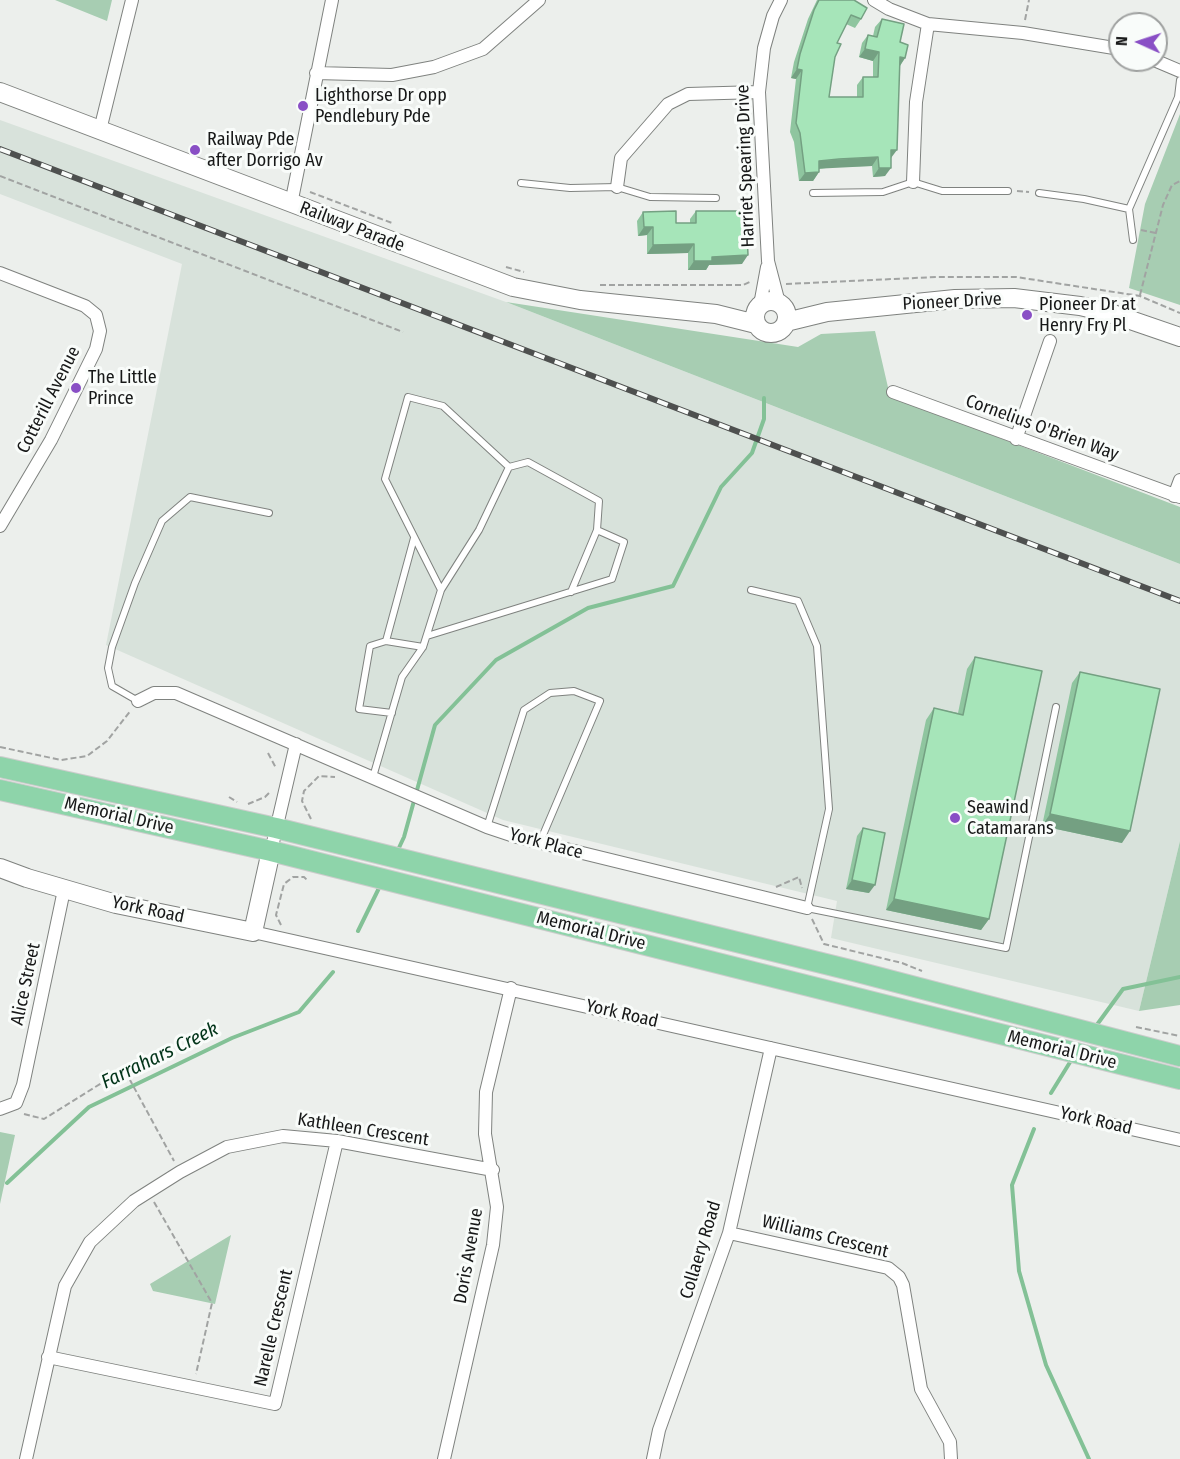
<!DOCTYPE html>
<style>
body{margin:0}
#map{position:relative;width:1180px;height:1459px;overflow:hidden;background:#ecefec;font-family:"Fira Sans Condensed",sans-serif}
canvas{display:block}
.north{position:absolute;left:1108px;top:12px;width:60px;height:60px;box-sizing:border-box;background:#f9fcfa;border:2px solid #9fa1a0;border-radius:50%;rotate:273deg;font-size:16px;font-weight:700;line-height:24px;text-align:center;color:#171818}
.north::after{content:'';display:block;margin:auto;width:21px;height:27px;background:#894fc5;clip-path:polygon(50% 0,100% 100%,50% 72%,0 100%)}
</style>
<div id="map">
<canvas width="1180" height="1459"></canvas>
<div class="north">N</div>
</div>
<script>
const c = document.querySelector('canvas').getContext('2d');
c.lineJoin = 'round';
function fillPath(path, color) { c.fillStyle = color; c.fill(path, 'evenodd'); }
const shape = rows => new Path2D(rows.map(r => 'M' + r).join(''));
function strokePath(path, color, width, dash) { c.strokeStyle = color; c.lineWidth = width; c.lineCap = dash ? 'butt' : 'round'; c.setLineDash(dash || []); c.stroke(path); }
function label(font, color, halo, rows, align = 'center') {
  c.font = font + ' "Fira Sans Condensed",sans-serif'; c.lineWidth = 6; c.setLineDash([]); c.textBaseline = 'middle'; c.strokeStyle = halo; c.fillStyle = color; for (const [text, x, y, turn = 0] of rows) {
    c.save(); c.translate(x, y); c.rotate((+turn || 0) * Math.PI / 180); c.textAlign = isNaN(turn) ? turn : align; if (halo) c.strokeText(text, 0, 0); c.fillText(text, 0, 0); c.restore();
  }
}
fillPath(shape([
 [0,120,506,302,1180,564,1180,841,1139,1011,831,938,837,901,503,820,106,645,182,264,0,194]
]), '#d8e2db');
fillPath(shape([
 [55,0,112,0,107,21],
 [1180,114,1180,305,1129,288,1145,204],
 [506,302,798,347,821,334,875,331,890,396,1180,507,1180,564],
 [1180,841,1180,1005,1139,1011],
 [0,1132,15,1135,0,1204],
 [231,1235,215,1304,153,1291,150,1284]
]), '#a7cdb2');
strokePath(shape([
 [397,852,404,837,435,725,496,660,588,608,673,586,721,487,752,453,764,419,764,398],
 [358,931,380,886],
 [1096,1026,1123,989,1180,977],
 [1051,1093,1072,1059],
 [1034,1129,1012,1185,1019,1271,1046,1365,1089,1459],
 [7,1183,89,1107,232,1038,299,1012,333,972]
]), '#83c196', 4);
const service = shape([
 [521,183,570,188,617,187,650,197,716,198],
 [813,193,883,192,913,182,942,191,1008,191],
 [1039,193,1084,199,1129,209],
 [1133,240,1129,209,1178,97,1180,80],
 [414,538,386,641,423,647],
 [751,590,798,601,817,646,829,809,807,908,1006,948,1056,707],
 [571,592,597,530],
 [427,636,612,579,624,542,597,530,599,501,528,462,509,467,443,406,408,397,385,479,441,590],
 [386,641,370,646,359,709,392,713],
 [138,701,112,686,108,668,112,647,135,583,162,521,190,497,269,513],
 [373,777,402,677,423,647,441,590,479,530,509,467],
 [487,827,524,710,550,693,574,691,600,701,540,842]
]);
const minor = shape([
 [874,0,889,9,928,24,1023,33,1120,49],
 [1154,60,1180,71],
 [316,73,392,75,434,67,483,49,539,0],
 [100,130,132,0],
 [913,182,916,102,928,24],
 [617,187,621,158,668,104,688,94,759,92],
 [291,204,332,0],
 [0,273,85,306,96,315,100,331,96,349,51,440,0,526],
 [779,303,768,261,759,92,764,48,773,16,781,0],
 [760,305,767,267],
 [893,392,1180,497],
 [1016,439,1050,341],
 [1174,496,1180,480],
 [138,701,154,693,176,693,487,827,517,837,807,908],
 [271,851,296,744],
 [253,932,1180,1140],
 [0,1109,16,1103,23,1085,64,890],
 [729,1233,888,1268,899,1277,903,1285,921,1389,950,1442,951,1459],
 [48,1357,275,1404,337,1141],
 [26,1459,65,1286,90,1242,134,1201,180,1172,227,1147,283,1136,337,1141,493,1170],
 [444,1459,493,1245,497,1207,485,1134,486,1092,511,988],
 [653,1459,659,1430,729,1233,771,1048]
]);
const secondary = shape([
 [0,92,513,287,580,300,716,314,756,324],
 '755 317a16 16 0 1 1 32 0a16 16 0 1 1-32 0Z',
 [786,322,827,312,955,299,1014,298,1080,306,1110,313,1180,337],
 [0,868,27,878,116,904,253,932,271,851]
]);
const primary = shape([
 [0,767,276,828,854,971,1180,1056],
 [0,790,271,851,1180,1079]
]);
strokePath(service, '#7f827f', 8);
strokePath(minor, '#7f827f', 14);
strokePath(secondary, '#7f827f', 20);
strokePath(primary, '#ccc', 22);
strokePath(shape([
 [1025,20,1029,0],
 [0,176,403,332],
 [1017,191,1029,192],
 [310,192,392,223],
 [1141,230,1156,233],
 [506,267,524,272],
 [786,284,936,277,1016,277,1140,296,1180,313],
 [600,285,743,285,752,281],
 [1140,295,1163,205,1172,185,1180,181],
 [0,747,61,760,87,756,107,741,131,710],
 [268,753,276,768],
 [229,797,237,802],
 [248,804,265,797,271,791],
 [311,819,302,801,304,791,319,776,335,777],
 [776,887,799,877,802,888],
 [812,919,824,944,902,963,922,971],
 [281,925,276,915,284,884,293,877,304,877,308,881],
 [1136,1027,1180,1036],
 [24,1114,44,1119,124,1069,174,1161],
 [154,1202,212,1303,196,1374]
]), '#a1a3a2', 2, [6, 3]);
strokePath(service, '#fff', 6);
strokePath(minor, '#fff', 12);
strokePath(secondary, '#fff', 18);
strokePath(primary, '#8ed4aa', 20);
const rail = shape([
 [0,149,1180,601]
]);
strokePath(rail, '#4e504f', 6);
strokePath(rail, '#f9fcfa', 4, [11]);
fillPath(shape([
 [817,0,854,0,861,19,855,28,846,24,837,43,829,97,857,97,857,85,863,77,873,77,873,61,859,57,862,43,868,35,873,36,875,27,882,19,900,42,905,58,900,66,891,158,885,176,873,177,872,166,833,167,819,169,819,172,813,181,799,181,794,142,790,132,796,79,791,78,794,62,808,19],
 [696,211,742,264,709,265,706,270,688,270,688,253,647,254,647,235,638,236,637,221,643,212,676,223,690,223,690,219],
 [975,657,989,919,981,930,886,910,926,720,934,708,958,713,967,669],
 [1080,672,1122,843,1042,826,1072,683],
 [863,828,869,893,846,889,857,836]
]), '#8fc59f');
fillPath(shape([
 [865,49,879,52,873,61,859,57],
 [900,57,905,58,899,67],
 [797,69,802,70,796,79,791,78],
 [891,150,897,150,891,158],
 [878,157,872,166,813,169,819,161],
 [879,168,891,168,885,176,873,177],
 [819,172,813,181,799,181,805,173],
 [644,227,653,227,647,235,638,236],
 [694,244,688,253,647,254,653,245],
 [748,255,742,264,709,265,706,270,688,270,694,261,712,257],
 [1050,814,1130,831,1122,843,1042,826],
 [852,880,875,885,869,893,846,889],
 [894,899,989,919,981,930,886,910]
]), '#74a082');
const building = shape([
 [819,0,854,0,867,8,861,19,851,15,837,43,841,44,835,57,829,97,863,97,863,77,878,77,879,52,865,49,868,35,877,37,882,19,904,24,900,42,908,45,905,58,900,57,897,150,891,150,891,168,879,168,878,157,839,159,819,161,819,172,805,173,800,133,796,123,802,70,797,69,800,54,814,10,819,0],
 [676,211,676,223,696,223,696,211,746,211,748,255,712,257,712,261,694,261,694,244,653,245,653,227,644,227,643,212,676,211],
 [975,657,1042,671,989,919,894,899,934,708,963,715,975,657],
 [1080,672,1160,689,1130,831,1050,814,1080,672],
 [863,828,885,833,875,885,852,880,863,828]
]);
fillPath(building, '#a6e5b9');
strokePath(building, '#74a082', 1.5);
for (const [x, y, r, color] of [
 [303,106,6,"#894fc5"],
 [195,150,6,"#894fc5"],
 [1027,315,6,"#894fc5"],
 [76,388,6,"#894fc5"],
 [955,818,6,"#894fc5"]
]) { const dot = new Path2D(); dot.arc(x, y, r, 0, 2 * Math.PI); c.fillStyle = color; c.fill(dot); strokePath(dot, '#f9fcfa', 2); }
label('18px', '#171818', '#f9fcfa', [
 ["Lighthorse Dr opp",315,96],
 ["Pendlebury Pde",315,117],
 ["Railway Pde",207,140],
 ["after Dorrigo Av",207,161],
 ["Pioneer Dr at",1039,305],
 ["Henry Fry Pl",1039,326],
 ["The Little",88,378],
 ["Prince",88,399],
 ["Seawind",967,808],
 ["Catamarans",967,829]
], 'left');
label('18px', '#171818', '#f9fcfa', [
 ["Harriet Spearing Drive",746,166,-92],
 ["Railway Parade",352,227,21],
 ["Pioneer Drive",952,302,-3],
 ["Cotterill Avenue",49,400,-63],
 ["Cornelius O'Brien Way",1042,428,20],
 ["Memorial Drive",119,816,13],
 ["York Place",546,844,15],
 ["York Road",148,910,12],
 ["Memorial Drive",591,931,14],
 ["Alice Street",26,984,-78],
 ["York Road",622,1014,13],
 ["Memorial Drive",1062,1050,14],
 ["York Road",1096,1121,13],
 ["Kathleen Crescent",363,1130,9],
 ["Williams Crescent",825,1237,14],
 ["Collaery Road",701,1250,-73],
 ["Doris Avenue",469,1256,-80],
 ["Narelle Crescent",274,1328,-77]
]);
label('italic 20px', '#023419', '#f9fcfa', [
 ["Farrahars Creek",160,1056,-26]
]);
</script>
